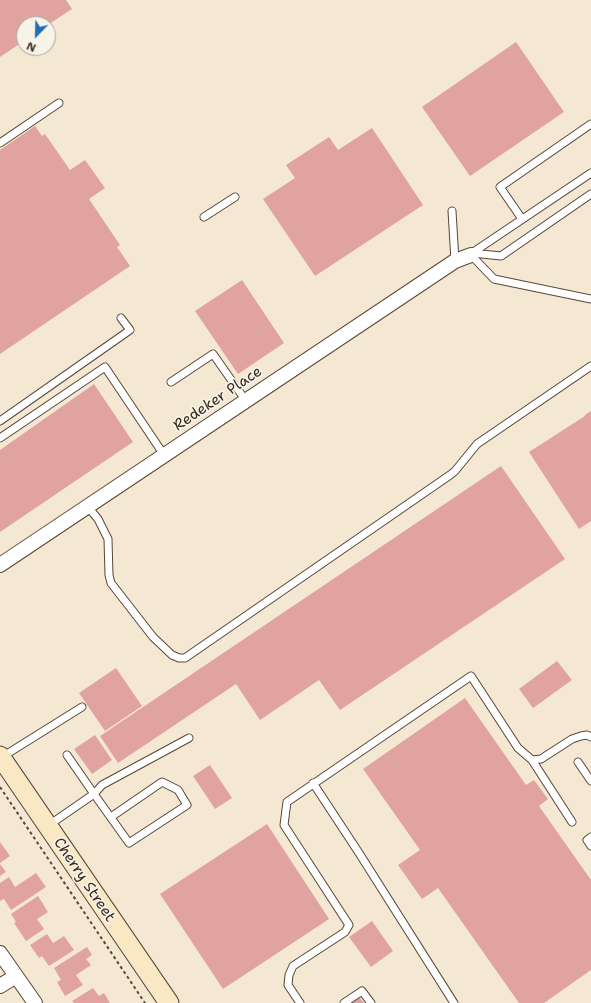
<!DOCTYPE html>
<style>
body{margin:0}
#map{position:relative;width:591px;height:1003px;overflow:hidden;background:#f4e8d2;font-family:"Shantell Sans",sans-serif}
canvas{display:block}
.north{position:absolute;left:16px;top:16px;width:40px;height:40px;box-sizing:border-box;background:#f7f3e8;border:1px solid #aca397;border-radius:50%;rotate:203deg;font-size:11px;font-weight:700;line-height:16px;text-align:center;color:#3b2a1e}
.north::after{content:'';display:block;margin:auto;width:14px;height:18px;background:#1f6fb2;clip-path:polygon(50% 0,100% 100%,50% 72%,0 100%)}
</style>
<div id="map">
<canvas width="591" height="1003"></canvas>
<div class="north">N</div>
</div>
<script>
const c = document.querySelector('canvas').getContext('2d');
c.lineJoin = 'round';
function fillPath(path, color) { c.fillStyle = color; c.fill(path, 'evenodd'); }
const shape = rows => new Path2D(rows.map(r => 'M' + r).join(''));
function strokePath(path, color, width, dash) { c.strokeStyle = color; c.lineWidth = width; c.lineCap = dash ? 'butt' : 'round'; c.setLineDash(dash || []); c.stroke(path); }
function label(font, color, halo, rows, align = 'center') {
  c.font = font + ' "Shantell Sans",sans-serif'; c.lineWidth = 3.5; c.setLineDash([]); c.textBaseline = 'middle'; c.strokeStyle = halo; c.fillStyle = color; for (const [text, x, y, turn = 0] of rows) {
    c.save(); c.translate(x, y); c.rotate((+turn || 0) * Math.PI / 180); c.textAlign = isNaN(turn) ? turn : align; if (halo) c.strokeText(text, 0, 0); c.fillText(text, 0, 0); c.restore();
  }
}
fillPath(shape([
 [0,0,66,0,72,9,49,24,24,24,24,41,0,57],
 [516,42,564,112,470,176,422,107],
 [35,126,42,136,45,134,70,170,85,160,105,188,89,199,120,245,117,247,130,266,0,354,0,150],
 [372,128,423,205,315,276,263,199,295,178,286,165,329,137,338,150],
 [242,280,284,343,238,374,195,311],
 [94,384,133,442,0,532,0,450],
 [591,411,591,521,579,529,529,452,585,416,585,415],
 [501,466,565,559,340,710,319,680,260,720,236,684,118,763,100,736],
 [557,661,572,680,533,708,519,689],
 [116,668,142,706,105,731,79,693],
 [465,698,526,785,534,780,548,799,539,806,591,880,591,970,544,1003,519,1003,438,888,422,899,398,865,420,850,363,769],
 [95,735,112,760,92,774,74,749],
 [210,765,232,798,215,809,193,776],
 [267,824,329,919,223,989,160,894],
 [0,842,10,856,0,863],
 [0,864,6,872,0,876],
 [36,873,46,887,11,910,4,899,0,901,0,883,9,877,15,887],
 [38,896,48,912,37,919,44,929,26,941,14,923,16,922,11,914],
 [372,921,393,951,371,967,349,937],
 [47,934,53,943,64,936,74,950,49,966,42,956,39,958,30,945],
 [87,947,92,955,86,959,91,965,76,975,83,985,65,996,57,982,61,980,54,968],
 [93,988,99,996,104,993,110,1003,74,1003,72,1001],
 [359,997,364,1003,350,1003]
]), '#e1a39f');
const lane = shape([
 [0,143,59,103],
 [591,173,472,253,471,255,494,279,591,299],
 [452,211,455,261],
 [204,217,235,197],
 [522,219,500,187,591,124],
 [472,253,501,256,591,194],
 [171,382,213,354,246,401],
 [0,421,130,330,121,318],
 [0,438,105,367,164,455],
 [88,507,98,519,108,539,109,575,111,583,153,637,172,655,179,658,185,658,450,475,455,471,477,444,591,366],
 [2,757,82,707],
 [532,760,572,822],
 [578,762,591,781],
 [313,783,359,853,454,1003],
 [111,817,162,782,178,790,187,805,129,843,94,794,102,785,189,738],
 [49,825,94,794,67,755],
 [591,837,587,840,591,846],
 [300,1003,288,985,289,975,293,966,345,932,349,925,284,825,287,802,471,676,518,748,532,760,541,759,572,739,581,736,587,735,591,737],
 [344,1003,362,991,371,1003]
]);
const street = shape([
 [0,565,455,261,471,255],
 [0,953,35,1003],
 [0,986,16,976]
]);
const secondary = shape([
 [0,756,169,1003]
]);
strokePath(lane, '#574639', 9);
strokePath(street, '#574639', 16);
strokePath(secondary, '#574639', 21);
strokePath(shape([
 [0,787,145,1003]
]), '#574639', 2, [3, 3]);
strokePath(lane, '#fff', 7);
strokePath(street, '#fff', 14);
strokePath(secondary, '#fae7c3', 19);
label('15px', '#3b2a1e', '#f7f3e8', [
 ["Redeker Place",218,399,-34],
 ["Cherry Street",84,880,56]
]);
</script>
